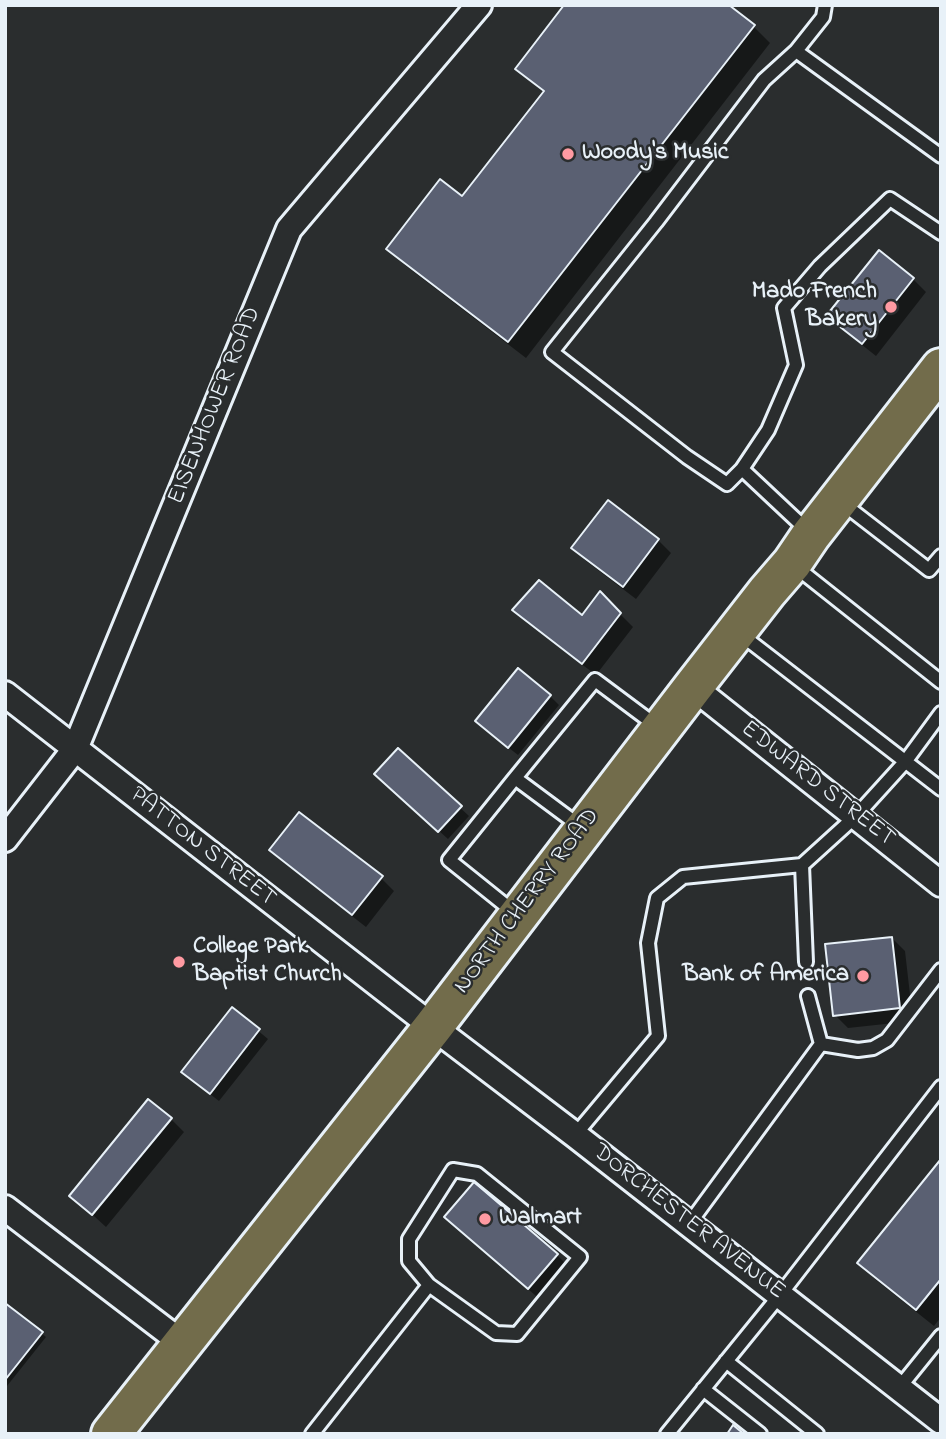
<!DOCTYPE html>
<style>
body{margin:0}
#map{position:relative;width:946px;height:1439px;overflow:hidden;background:#2a2d2e;font-family:"Indie Flower",sans-serif}
canvas{display:block}
.frame{position:absolute;inset:0;border:7px solid #e8f1f8;pointer-events:none}
</style>
<div id="map">
<canvas width="946" height="1439"></canvas>
<div class="frame"></div>
</div>
<script>
const c = document.querySelector('canvas').getContext('2d');
c.lineJoin = 'round';
function fillPath(path, color) { c.fillStyle = color; c.fill(path, 'evenodd'); }
const shape = rows => new Path2D(rows.map(r => 'M' + r).join(''));
function strokePath(path, color, width, dash) { c.strokeStyle = color; c.lineWidth = width; c.lineCap = dash ? 'butt' : 'round'; c.setLineDash(dash || []); c.stroke(path); }
function label(font, color, halo, rows, align = 'center') {
  c.font = font + ' "Indie Flower",sans-serif'; c.lineWidth = 5; c.setLineDash([]); c.textBaseline = 'middle'; c.strokeStyle = halo; c.fillStyle = color; for (const [text, x, y, turn = 0] of rows) {
    c.save(); c.translate(x, y); c.rotate((+turn || 0) * Math.PI / 180); c.textAlign = isNaN(turn) ? turn : align; if (halo) c.strokeText(text, 0, 0); c.fillText(text, 0, 0); c.restore();
  }
}
fillPath(shape([
 [753,26,770,43,526,358,406,266,389,249,462,198,544,93,517,69],
 [913,279,926,292,876,356,842,329,829,316],
 [608,503,658,540,671,553,636,599,586,561,573,548],
 [600,594,633,627,596,675,527,623,514,610,583,618],
 [550,696,559,705,518,755,486,730],
 [398,750,469,816,448,839,385,782],
 [271,850,381,878,394,891,366,927,284,863],
 [892,938,905,951,913,1021,848,1028,835,1015],
 [233,1010,268,1039,219,1101,192,1080],
 [171,1119,184,1132,106,1227,72,1196],
 [941,1161,941,1317,934,1326,876,1280,859,1263],
 [474,1185,557,1255,570,1268,542,1301,459,1230,446,1217],
 [5,1305,46,1337,7,1386,5,1385]
]), '#0007');
const building = shape([
 [564,5,729,5,755,25,508,342,386,249,440,179,462,196,544,91,515,69,564,5],
 [879,250,914,278,862,344,826,316,879,250],
 [608,500,659,539,623,587,571,548,608,500],
 [539,580,582,615,600,591,621,613,582,664,512,610,539,580],
 [518,668,551,695,508,748,475,721,518,668],
 [398,748,462,806,438,832,374,774,398,748],
 [299,812,383,876,352,915,269,850,299,812],
 [892,937,900,1008,833,1016,825,944,892,937],
 [232,1007,260,1029,210,1094,181,1072,232,1007],
 [148,1099,172,1118,92,1215,69,1196,148,1099],
 [941,1159,941,1279,916,1310,857,1263,941,1159],
 [474,1182,558,1254,528,1289,444,1217,474,1182],
 [5,1303,43,1332,5,1380,5,1303],
 [733,1425,744,1434,727,1434,733,1425]
]);
fillPath(building, '#5a6072');
strokePath(building, '#e8f1f8', 2);
const service = shape([
 [825,5,823,17,796,51,941,156],
 [796,51,764,80,656,222,552,352,687,457,727,484,742,469,768,430,796,365,784,308,820,266,890,199,941,233],
 [742,469,808,531],
 [841,502,929,570,941,556],
 [796,567,941,682],
 [739,633,941,789],
 [515,778,595,680,658,727],
 [802,865,806,962],
 [515,913,449,860,515,778,581,827],
 [808,996,821,1044],
 [821,1044,858,1050,873,1048,887,1040,941,970],
 [575,1135,658,1036,648,943,657,898,683,877,802,865,856,816,905,762,941,713],
 [689,1224,821,1044],
 [726,1361,817,1434],
 [899,1388,941,1336],
 [703,1389,760,1434],
 [312,1434,429,1285,496,1333,517,1334,580,1257,477,1174,453,1170,409,1239,409,1261,429,1285],
 [667,1434,780,1295,941,1087]
]);
const minor = shape([
 [693,687,941,884],
 [5,694,433,1027,575,1135,941,1421],
 [5,839,75,749,289,229,479,5],
 [5,1208,182,1343]
]);
const primary = shape([
 [111,1434,433,1027,693,687,767,592,792,563,811,535,941,368]
]);
strokePath(service, '#e8f1f8', 18);
strokePath(minor, '#e8f1f8', 30);
strokePath(primary, '#e8f1f8', 44);
strokePath(service, '#2a2d2e', 12);
strokePath(minor, '#2a2d2e', 24);
strokePath(primary, '#726c4b', 38);
for (const [x, y, r, color] of [
 [568,154,7,"#ff9aa2"],
 [891,307,7,"#ff9aa2"],
 [179,962,7,"#ff9aa2"],
 [863,976,7,"#ff9aa2"],
 [485,1219,7,"#ff9aa2"]
]) { const dot = new Path2D(); dot.arc(x, y, r, 0, 2 * Math.PI); c.fillStyle = color; c.fill(dot); strokePath(dot, '#2a2d2e', 2.5); }
label('bold 24px', '#e8f1f8', '#2a2d2e', [
 ["Woody's Music",582,154],
 ["Mado French",877,293,"right"],
 ["Bakery",877,321,"right"],
 ["College Park",193,948],
 ["Baptist Church",193,976],
 ["Bank of America",849,976,"right"],
 ["Walmart",499,1219]
], 'left');
label('24px', '#e8f1f8', '#2a2d2e', [
 ["EISENHOWER ROAD",216,406,-68],
 ["EDWARD STREET",817,785,38],
 ["PATTON STREET",202,848,38],
 ["NORTH CHERRY ROAD",528,902,-53],
 ["DORCHESTER AVENUE",688,1223,38]
]);
</script>
